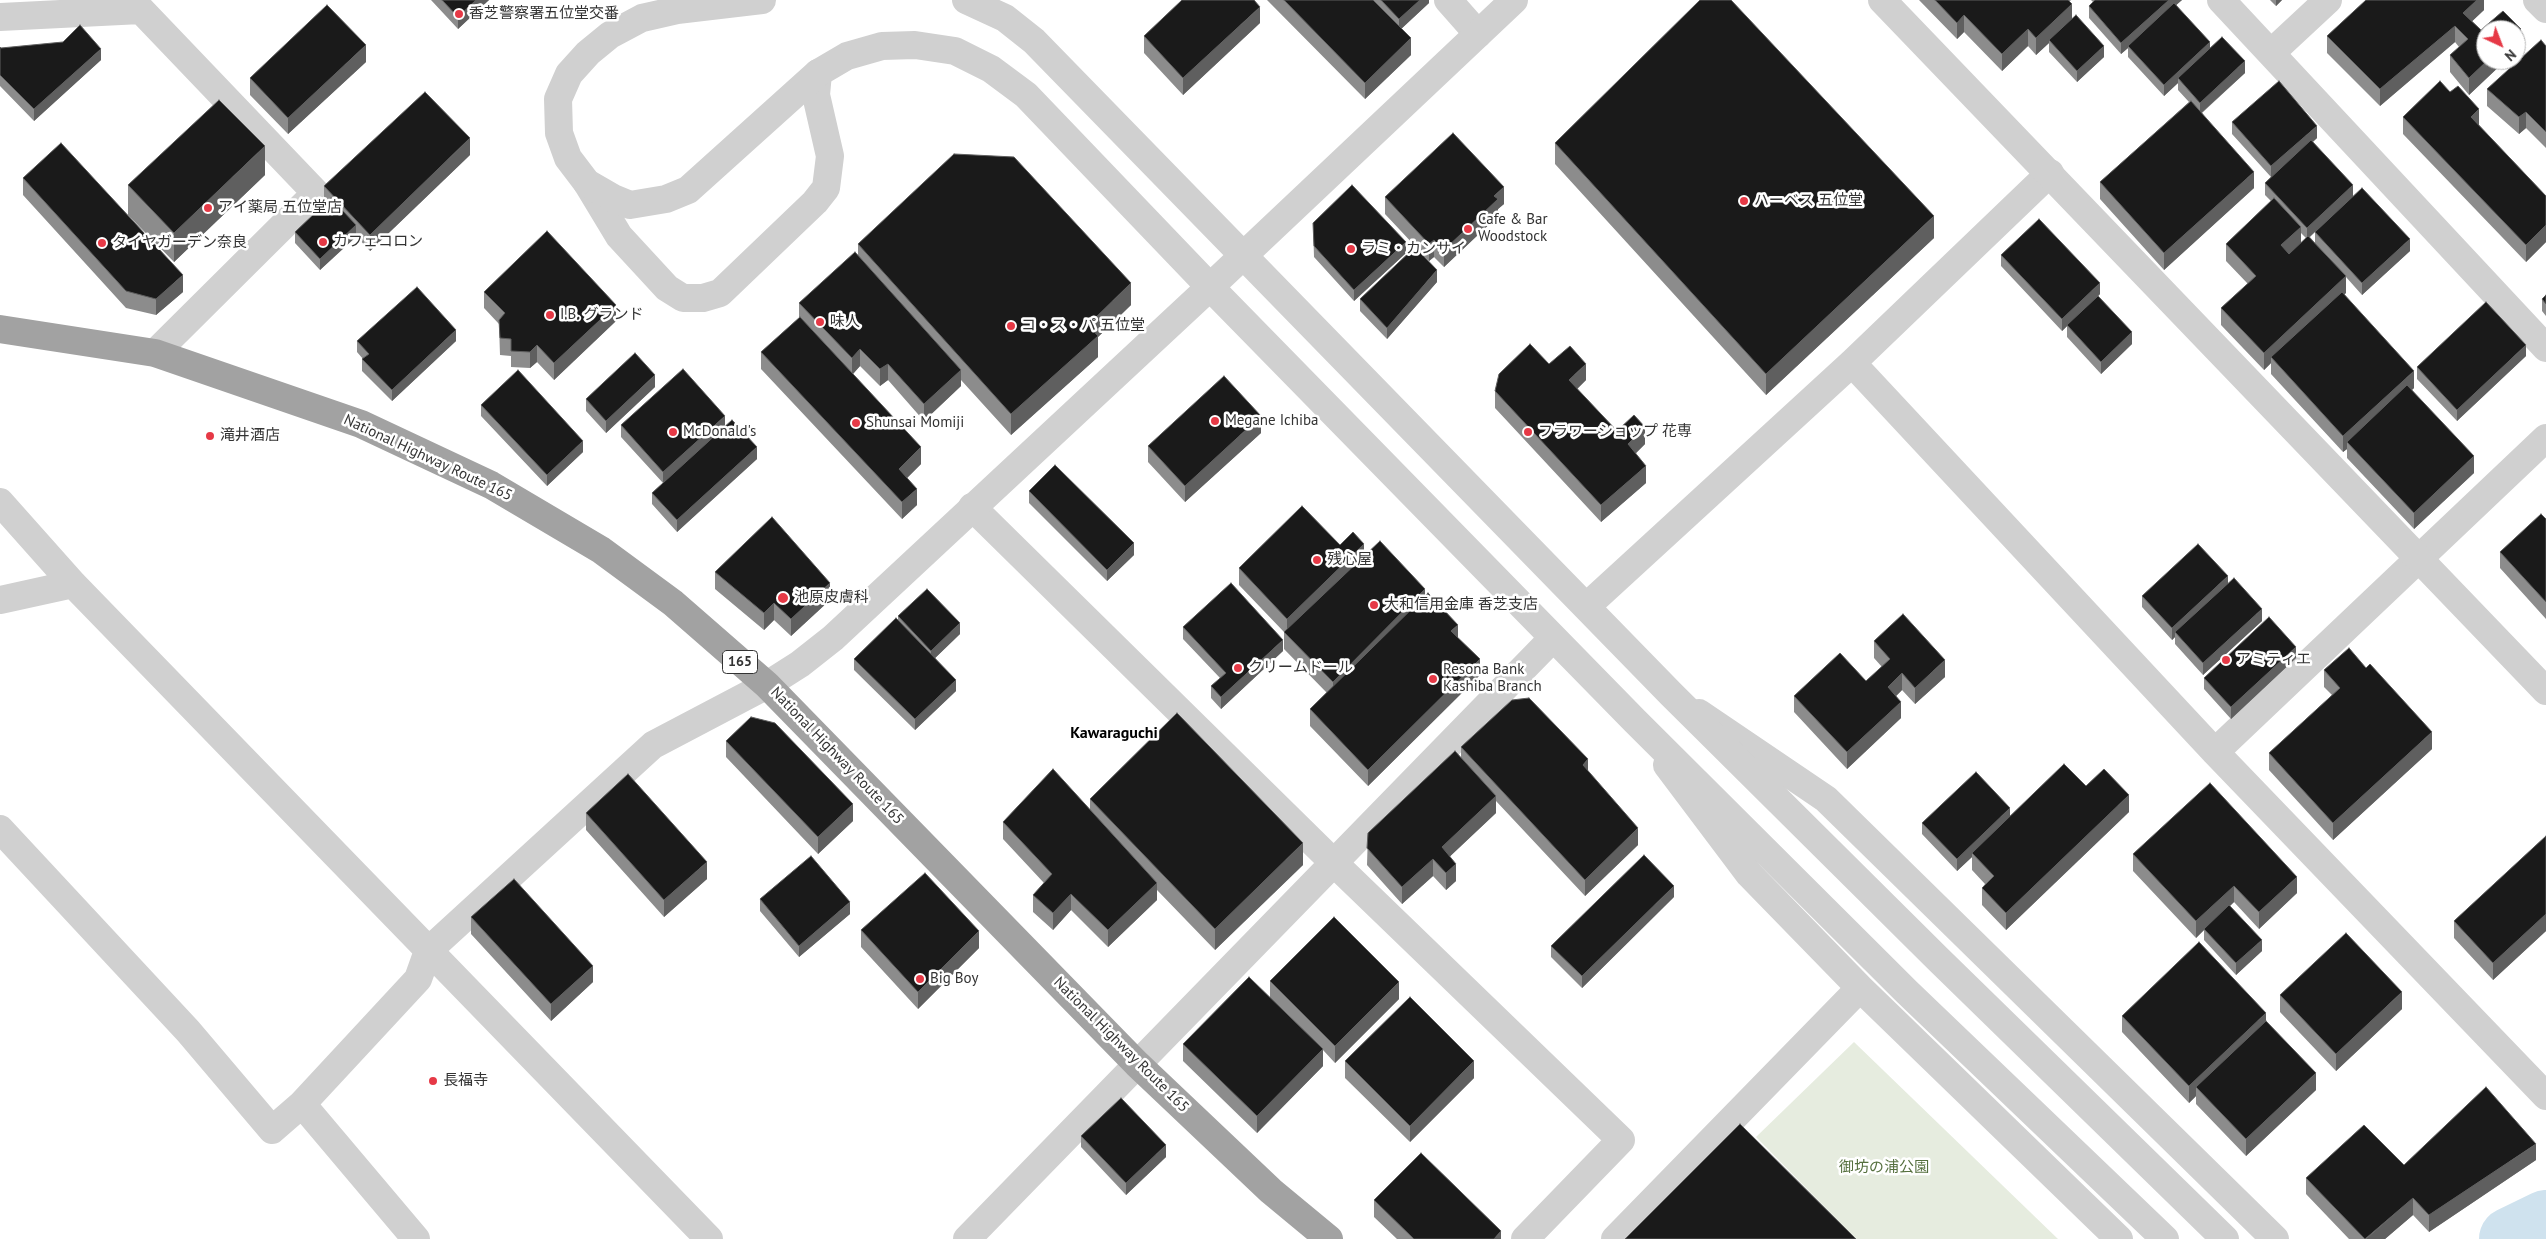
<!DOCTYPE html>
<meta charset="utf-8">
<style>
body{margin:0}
#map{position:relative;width:2546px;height:1239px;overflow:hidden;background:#fff;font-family:"PT Sans",sans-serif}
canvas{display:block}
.north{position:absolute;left:2476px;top:20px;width:50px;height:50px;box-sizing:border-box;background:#fff;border:1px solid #adadad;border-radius:50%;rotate:137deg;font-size:14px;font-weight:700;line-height:20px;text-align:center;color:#333}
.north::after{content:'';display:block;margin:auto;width:18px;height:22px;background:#e63946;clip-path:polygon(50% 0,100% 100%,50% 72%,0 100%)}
</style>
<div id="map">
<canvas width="2546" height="1239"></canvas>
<div class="north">N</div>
</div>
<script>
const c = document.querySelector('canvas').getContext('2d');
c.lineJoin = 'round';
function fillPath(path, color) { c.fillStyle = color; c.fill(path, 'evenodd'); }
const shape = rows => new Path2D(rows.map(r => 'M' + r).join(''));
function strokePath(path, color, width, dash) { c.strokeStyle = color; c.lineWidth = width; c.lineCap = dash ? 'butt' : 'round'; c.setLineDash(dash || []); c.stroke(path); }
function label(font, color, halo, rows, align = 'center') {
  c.font = font + ' "PT Sans","Noto Sans JP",sans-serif'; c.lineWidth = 5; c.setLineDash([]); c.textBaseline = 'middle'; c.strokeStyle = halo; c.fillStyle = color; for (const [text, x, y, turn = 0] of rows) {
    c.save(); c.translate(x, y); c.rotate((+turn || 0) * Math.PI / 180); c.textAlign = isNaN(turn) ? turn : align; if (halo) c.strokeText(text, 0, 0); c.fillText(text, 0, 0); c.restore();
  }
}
fillPath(shape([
 [1854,1042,2058,1239,1856,1239,1756,1137]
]), '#e6ecdf');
strokePath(shape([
 [2511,1239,2546,1222]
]), '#cfe2ee', 64);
strokePath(shape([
 [1448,0,1478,34],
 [2221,0,2546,348],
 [2537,0,2546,9],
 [0,17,141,10,316,193,155,353],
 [2271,53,2328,0],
 [587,183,619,236,667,288,683,298,703,298,720,293,815,202,826,188,830,156,816,95,818,73],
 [1852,363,2215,752,2546,1096],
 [0,502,73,584,709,1239],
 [972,507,1333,862,1621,1140,1525,1239],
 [0,600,73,584],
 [1587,606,1852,363,2050,173],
 [1699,713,1826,799,2275,1239],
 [2215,752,2546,438],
 [1667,765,1749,874,1860,988,2119,1239],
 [0,829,188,1031,272,1130,302,1104],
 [416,1239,302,1104,418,979,428,951,653,745,767,685],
 [967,1239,1553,638],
 [1615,1239,1860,988]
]), '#d0d0d0', 28);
strokePath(shape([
 [762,0,677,10,642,18,610,35,588,53,569,74,558,99,559,133,568,158,587,183,613,198,630,205,666,199,688,190,818,73,847,56,882,46,915,45,955,51,991,69,1026,95,1210,287,1635,721,1907,992,2165,1239],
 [966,0,1005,18,1034,41,1671,694,1938,959,2225,1239],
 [1882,0,2546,691],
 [767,685,800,664,833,638,1210,287,1514,0]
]), '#d0d0d0', 28);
strokePath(shape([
 [0,329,155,353,361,424,491,485,601,550,673,603,767,685,1137,1064,1271,1191,1329,1239]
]), '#a2a2a2', 28);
fillPath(shape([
 [431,0,489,0,458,29],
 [1267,0,1429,0,1429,3,1401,29,1411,55,1365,99],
 [1919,0,2071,0,2069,2,2072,18,2104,57,2077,82,2049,52,2049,43,2036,55,2028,46,2002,71,1964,32,1957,39],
 [2091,0,2182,0,2176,5,2210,49,2245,73,2202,113,2254,188,2164,270,2100,199,2100,182,2189,102,2178,90,2178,83,2164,96,2128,57,2128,48,2121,54,2089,18,2089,6,2093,2],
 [2270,0,2282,0,2276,6],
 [2366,0,2484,0,2484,10,2472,21,2481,30,2503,11,2521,29,2521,46,2516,50,2516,30,2486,30,2486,60,2506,60,2469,95,2450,72,2450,55,2459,47,2455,42,2380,106,2327,53,2327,36],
 [1260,23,1183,95,1144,53,1144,36],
 [2546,46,2546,148,2526,128,2519,134,2487,106,2487,89],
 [0,47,1,48,101,60,34,121,0,86],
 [366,62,288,134,250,95,250,78],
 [2403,117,2479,125,2546,196,2546,242,2526,262,2403,134],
 [2232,122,2317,138,2313,142,2353,196,2410,251,2362,295,2346,277,2346,293,2344,294,2414,388,2412,390,2474,473,2414,529,2347,458,2347,449,2343,452,2271,374,2271,363,2264,370,2221,325,2221,308,2248,284,2226,261,2226,244,2271,201,2265,195,2265,183,2271,177,2232,134],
 [2315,232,2315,243,2310,237],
 [2301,233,2306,238,2301,243],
 [1555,143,1934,238,1766,395,1555,164],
 [470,155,370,251,356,236,320,270,295,243,295,232,325,203,324,202,324,186],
 [265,175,174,262,128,215,128,185],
 [23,178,183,292,156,315,126,308,23,195],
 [1385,197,1504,204,1498,209,1498,216,1444,267,1434,257,1429,261,1385,214],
 [1313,223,1406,253,1354,301,1314,257],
 [858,244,1131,305,1098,337,1098,357,1011,435,961,380,961,386,924,421,888,380,880,386,860,366,853,374,921,464,907,478,917,505,902,519,761,369,761,352,799,318,799,303,858,256],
 [2001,255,2100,294,2098,296,2132,344,2101,374,2067,337,2067,326,2062,331,2001,266],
 [1437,282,1387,339,1360,311,1360,299],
 [484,292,616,321,554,380,537,362,530,368,511,367,511,356,500,355,499,324,484,308],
 [2546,295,2546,316,2542,311,2542,299],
 [357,341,456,341,392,401,362,371,362,359,363,359,357,352],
 [2526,356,2457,421,2417,379,2417,367],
 [1549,364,1586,380,1577,389,1617,431,1645,444,1636,453,1646,483,1601,522,1495,408,1495,391],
 [655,387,606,433,586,411,586,399],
 [481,405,583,452,547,486,481,416],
 [621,425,725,426,757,459,677,532,652,504,652,493,663,483,621,437],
 [1261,433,1185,502,1148,462,1148,446],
 [1029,491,1134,555,1107,581,1029,503],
 [2546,519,2546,619,2500,568,2500,552],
 [1340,545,1364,557,1425,596,1458,638,1480,675,1368,786,1310,726,1310,709,1327,693,1284,649,1284,632,1239,585,1239,568],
 [715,572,830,600,791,636,774,620,764,630,715,589],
 [2228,584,2262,621,2203,675,2175,644,2175,637,2172,640,2142,607,2142,596],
 [898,616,960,634,935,658,956,691,915,730,854,670,854,659,898,620],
 [1183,627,1283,651,1221,709,1211,698,1211,686,1220,678,1183,639],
 [1874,641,1945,677,1915,704,1902,690,1896,696,1901,718,1847,769,1794,712,1794,696,1866,681,1882,667,1874,658],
 [2296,658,2231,719,2204,689,2204,678],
 [2366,668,2432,749,2333,840,2269,770,2269,753,2332,695,2324,687,2324,670],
 [726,741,853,821,818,854,726,757],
 [1461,747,1588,772,1638,845,1585,896,1496,801,1496,813,1450,856,1456,881,1446,890,1433,876,1402,904,1367,865,1368,833,1461,757],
 [2086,786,2129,812,2006,930,1982,905,1982,888,1985,884,1972,870,1972,857,1957,871,1922,834,1922,823,2010,816],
 [1090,799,1303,865,1215,950,1157,890,1157,900,1108,947,1071,910,1053,930,1033,912,1033,895,1044,883,1003,839,1003,822,1090,809],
 [586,813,707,879,664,917,586,830],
 [2546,836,2546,931,2493,980,2454,938,2454,921],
 [2133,854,2297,893,2259,929,2234,902,2230,906,2262,951,2236,975,2204,940,2204,930,2196,938,2133,871],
 [1674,897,1582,988,1551,957,1551,946],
 [760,899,850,914,799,957,760,911],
 [471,917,593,982,551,1021,471,934],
 [861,930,979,948,918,1009,861,947],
 [1270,981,1399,999,1335,1063,1323,1050,1323,1066,1257,1133,1183,1061,1183,1044,1270,998],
 [2280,995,2402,1009,2336,1071,2280,1012],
 [2122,1016,2266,1021,2316,1090,2246,1156,2196,1104,2196,1096,2189,1103,2122,1032],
 [1345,1061,1474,1078,1410,1142,1345,1078],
 [1081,1136,1166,1157,1126,1195,1081,1147],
 [2536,1160,2429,1232,2413,1215,2385,1239,2349,1239,2306,1194,2306,1178,2404,1165],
 [1374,1200,1501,1239,1397,1239,1374,1217]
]), '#8c8c8c');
fillPath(shape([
 [476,0,489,0,458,29,458,17],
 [1420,0,1429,0,1429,3,1399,31,1399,19],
 [2169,0,2182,0,2129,47,2128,46,2128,48,2121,54,2121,43],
 [2276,0,2282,0,2276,6],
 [2477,0,2484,0,2484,10,2463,30,2463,13],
 [2072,4,2072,21,2049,40,2049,43,2036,55,2036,38],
 [1260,7,1260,23,1183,95,1183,78],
 [1964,15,1964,32,1957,39,1957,23],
 [2455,26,2455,42,2380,106,2380,89],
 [2028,29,2028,46,2002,71,2002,54],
 [2521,29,2521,46,2516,50,2516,34],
 [1411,38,1411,55,1365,99,1365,83],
 [2210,42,2210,53,2178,78,2178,83,2164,96,2164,85],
 [366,45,366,62,288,134,288,118],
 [2104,46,2104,57,2077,82,2077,71],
 [101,49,101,60,34,121,34,109],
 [2488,60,2506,60,2469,95,2469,78],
 [2245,61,2245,73,2200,114,2200,103],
 [2479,109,2479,126,2471,117],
 [2526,112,2526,128,2519,134,2519,117],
 [2317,126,2317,138,2271,178,2271,166],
 [470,138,470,155,370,251,370,235],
 [265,146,265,175,174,262,174,233],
 [2254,172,2254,188,2164,270,2164,253],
 [2353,185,2353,197,2307,239,2307,228],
 [1504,187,1504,204,1498,209,1498,216,1444,267,1444,250,1494,196],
 [1934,216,1934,238,1766,395,1766,374],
 [356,225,356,237,320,270,320,259],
 [2546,225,2546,242,2526,262,2526,245],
 [2301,227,2301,243,2281,262,2281,245],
 [2410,239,2410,251,2362,295,2362,283],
 [1434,240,1434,257,1429,261,1429,244],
 [1406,242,1406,253,1354,301,1354,290],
 [1437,270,1437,282,1387,339,1387,328],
 [183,275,183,292,156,315,156,299],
 [2346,276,2346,293,2274,360,2271,357,2271,363,2264,370,2264,353],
 [1131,283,1131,305,1098,337,1098,357,1011,435,1011,414,1088,325],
 [2100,283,2100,294,2062,331,2062,319],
 [616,305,616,321,554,380,554,363],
 [456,330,456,341,392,401,392,390],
 [2132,332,2132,344,2101,374,2101,362],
 [537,345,537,362,530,368,530,352],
 [2526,345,2526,356,2457,421,2457,410],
 [860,349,860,366,852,375,852,358],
 [888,364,888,380,880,386,880,369],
 [1586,364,1586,380,1569,397,1569,380],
 [961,370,961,386,924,421,924,404],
 [2414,371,2414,388,2351,445,2347,442,2347,449,2343,452,2343,436],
 [655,375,655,387,606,433,606,421],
 [725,416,725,427,663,483,663,472],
 [1261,416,1261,433,1185,502,1185,486],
 [1645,427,1645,444,1628,461,1628,444],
 [583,441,583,452,547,486,547,475],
 [757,447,757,459,677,532,677,520],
 [921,447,921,464,899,486,899,469],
 [2474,456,2474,473,2414,529,2414,513],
 [1646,466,1646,483,1601,522,1601,505],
 [917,489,917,505,902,519,902,502],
 [1134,543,1134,555,1107,581,1107,570],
 [1364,544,1364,560,1287,635,1287,619],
 [2228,576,2228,588,2175,632,2175,637,2172,640,2172,628],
 [830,583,830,600,791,636,791,619],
 [1425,589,1425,606,1333,699,1333,682],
 [774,603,774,620,764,630,764,613],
 [2262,609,2262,621,2203,675,2203,663],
 [960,623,960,634,931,662,931,651],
 [1458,625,1458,641,1451,631],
 [1283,640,1283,651,1221,709,1221,697],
 [2296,647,2296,658,2231,719,2231,707],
 [1480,659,1480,675,1368,786,1368,770],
 [1945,660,1945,677,1915,704,1915,688],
 [1902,673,1902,690,1888,704,1888,687],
 [956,680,956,691,915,730,915,719],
 [1901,702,1901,718,1847,769,1847,752],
 [2432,732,2432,749,2333,840,2333,823],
 [1588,759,1588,776,1583,765],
 [2129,795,2129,812,2006,930,2006,913],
 [1496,796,1496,813,1442,864,1442,847],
 [853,804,853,821,818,854,818,837],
 [2010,808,2010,820,1972,853,1972,857,1957,871,1957,859],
 [1638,828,1638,845,1585,896,1585,880],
 [1303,843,1303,865,1215,950,1215,929],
 [1433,859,1433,876,1402,904,1402,887],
 [707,862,707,879,664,917,664,900],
 [1456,864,1456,881,1446,890,1446,873],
 [2297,877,2297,893,2259,929,2259,912],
 [1157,883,1157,900,1108,947,1108,930],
 [1674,886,1674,897,1582,988,1582,976],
 [2234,886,2234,902,2205,930,2204,929,2204,930,2196,938,2196,921],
 [1071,894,1071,910,1053,930,1053,913],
 [850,902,850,914,799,957,799,946],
 [2546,914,2546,931,2493,980,2493,963],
 [979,931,979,948,918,1009,918,992],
 [2262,940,2262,951,2236,975,2236,963],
 [593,966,593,982,551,1021,551,1004],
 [1399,982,1399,999,1335,1063,1335,1046],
 [2402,992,2402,1009,2336,1071,2336,1054],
 [2266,1013,2266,1030,2196,1087,2196,1096,2189,1103,2189,1086],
 [1323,1049,1323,1066,1257,1133,1257,1116],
 [1474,1061,1474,1078,1410,1142,1410,1126],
 [2316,1073,2316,1090,2246,1156,2246,1139],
 [2536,1144,2536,1160,2429,1232,2429,1215],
 [1166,1145,1166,1157,1126,1195,1126,1183],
 [2413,1198,2413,1215,2385,1239,2366,1239],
 [1501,1231,1501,1239,1494,1239]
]), '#5f5f5f');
const building = shape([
 [442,0,476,0,458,17,442,0],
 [1182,0,1254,0,1260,7,1183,78,1144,36,1182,0],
 [1284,0,1373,0,1411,38,1365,83,1284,0],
 [1381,0,1420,0,1399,19,1381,0],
 [1700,0,1731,0,1934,216,1766,374,1555,143,1700,0],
 [1935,0,2068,0,2072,4,2036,38,2028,29,2002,54,1964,15,1957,23,1935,0],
 [2095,0,2169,0,2121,43,2089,6,2095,0],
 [2366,0,2477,0,2463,13,2481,30,2503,11,2521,29,2516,34,2516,30,2486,30,2486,60,2488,60,2469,78,2450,55,2468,39,2455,26,2380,89,2327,36,2366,0],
 [2174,3,2210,42,2164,85,2128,46,2174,3],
 [327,5,366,45,288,118,250,78,327,5],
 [2076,15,2104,46,2077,71,2049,40,2076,15],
 [80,25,101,49,34,109,0,75,0,47,1,48,63,42,80,25],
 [2222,37,2245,61,2200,103,2178,78,2222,37],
 [2541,40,2546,46,2546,132,2526,112,2519,117,2487,89,2541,40],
 [2279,81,2317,126,2271,166,2232,122,2279,81],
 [2440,81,2450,92,2458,86,2479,109,2471,117,2546,196,2546,225,2526,245,2403,117,2440,81],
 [425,92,470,138,370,235,324,186,425,92],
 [219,100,265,146,174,233,128,185,219,100],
 [2191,101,2254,172,2164,253,2100,182,2191,101],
 [1453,133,1504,187,1494,196,1498,199,1444,250,1434,240,1429,244,1385,197,1453,133],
 [2311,140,2353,185,2307,228,2265,183,2311,140],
 [61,143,183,275,156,299,126,291,23,178,61,143],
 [954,154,1014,157,1131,283,1088,325,1098,336,1011,414,858,244,954,154],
 [1352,185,1406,242,1354,290,1314,246,1313,223,1352,185],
 [2362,188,2410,239,2362,283,2315,232,2362,188],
 [331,198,356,225,320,259,295,232,331,198],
 [2274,198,2301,227,2281,245,2289,254,2308,236,2346,276,2264,353,2221,308,2256,276,2226,244,2274,198],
 [2039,219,2100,283,2062,319,2001,255,2039,219],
 [547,231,616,305,554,363,537,345,530,352,511,351,511,339,500,338,499,320,505,313,484,292,547,231],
 [1415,247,1437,270,1387,328,1360,299,1415,247],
 [855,252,961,370,924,404,888,364,880,369,860,349,852,358,799,303,855,252],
 [417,287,456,330,392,390,362,359,369,354,357,341,417,287],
 [2342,292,2414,371,2343,436,2271,357,2342,292],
 [2546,295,2546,304,2542,299,2546,295],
 [2098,296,2132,332,2101,362,2067,325,2098,296],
 [2486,302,2526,345,2457,410,2417,367,2486,302],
 [800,317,921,447,899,469,917,489,902,502,761,352,800,317],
 [1530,344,1549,364,1570,346,1586,364,1569,380,1617,431,1634,415,1645,427,1628,444,1646,466,1601,505,1495,391,1499,374,1530,344],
 [635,353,655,375,606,421,586,399,635,353],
 [683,369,725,416,663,472,621,425,683,369],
 [518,370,583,441,547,475,481,405,518,370],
 [1224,376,1261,416,1185,486,1148,446,1224,376],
 [2407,385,2474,456,2414,513,2347,442,2407,385],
 [732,420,757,447,677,520,652,493,732,420],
 [1055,465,1134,543,1107,570,1029,491,1055,465],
 [1302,506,1340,545,1353,532,1364,544,1287,619,1239,568,1302,506],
 [2541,514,2546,519,2546,602,2500,552,2541,514],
 [772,517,830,583,791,619,774,603,764,613,715,572,772,517],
 [1380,541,1425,589,1333,682,1284,632,1380,541],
 [2198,544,2228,576,2172,628,2142,596,2198,544],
 [2234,578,2262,609,2203,663,2175,632,2234,578],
 [1231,583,1283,640,1221,697,1211,686,1226,673,1183,627,1231,583],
 [927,589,960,623,931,651,898,616,927,589],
 [1428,593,1458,625,1451,631,1480,659,1368,770,1310,709,1428,593],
 [1903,614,1945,660,1915,688,1902,673,1888,687,1901,702,1847,752,1794,696,1840,653,1866,681,1890,659,1874,641,1903,614],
 [2269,617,2296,647,2231,707,2204,678,2269,617],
 [896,618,956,680,915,719,854,659,896,618],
 [2349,648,2366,668,2370,664,2432,732,2333,823,2269,753,2340,688,2324,670,2349,648],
 [1529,698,1588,759,1583,765,1638,828,1585,880,1461,747,1512,700,1529,698],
 [1177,713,1303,843,1215,929,1090,799,1177,713],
 [751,717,775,723,853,804,818,837,726,741,751,717],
 [1455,751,1496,796,1442,847,1456,864,1446,873,1433,859,1402,887,1367,848,1368,833,1455,751],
 [2064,764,2086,786,2104,769,2129,795,2006,913,1982,888,1994,876,1972,853,2064,764],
 [1053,769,1157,883,1108,930,1071,894,1053,913,1033,895,1052,874,1003,822,1053,769],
 [1976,772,2010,808,1957,859,1922,823,1976,772],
 [628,774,707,862,664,900,586,813,628,774],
 [2210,783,2297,877,2259,912,2234,886,2196,921,2133,854,2210,783],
 [2546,836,2546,914,2493,963,2454,921,2546,836],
 [1644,855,1674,886,1582,976,1551,946,1644,855],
 [811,856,850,902,799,946,760,899,811,856],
 [925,873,979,931,918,992,861,930,925,873],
 [514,879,593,966,551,1004,471,917,514,879],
 [2229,905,2262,940,2236,963,2204,929,2229,905],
 [1334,917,1399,982,1335,1046,1270,981,1334,917],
 [2346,933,2402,992,2336,1054,2280,995,2346,933],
 [2199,942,2266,1013,2189,1086,2122,1016,2199,942],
 [1249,977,1323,1049,1257,1116,1183,1044,1249,977],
 [1410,997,1474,1061,1410,1126,1345,1061,1410,997],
 [2266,1021,2316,1073,2246,1139,2196,1087,2266,1021],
 [2486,1087,2536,1144,2429,1215,2413,1198,2365,1239,2306,1178,2364,1125,2404,1165,2486,1087],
 [1121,1098,1166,1145,1126,1183,1081,1136,1121,1098],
 [1740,1124,1856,1239,1625,1239,1740,1124],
 [1421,1153,1501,1231,1494,1239,1414,1239,1374,1200,1421,1153]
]);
fillPath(building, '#1a1a1a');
strokePath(building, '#5f5f5f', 1);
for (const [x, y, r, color] of [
 [459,14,5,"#e63946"],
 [1744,201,5,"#e63946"],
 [208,208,5,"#e63946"],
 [1468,229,5,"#e63946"],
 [323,242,5,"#e63946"],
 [102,243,5,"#e63946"],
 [1351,249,5,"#e63946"],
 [550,315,5,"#e63946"],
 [820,322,5,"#e63946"],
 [1011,326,5,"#e63946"],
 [1215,421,5,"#e63946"],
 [856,423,5,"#e63946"],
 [673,432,5,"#e63946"],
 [1528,432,5,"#e63946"],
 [210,436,5,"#e63946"],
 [1317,560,5,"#e63946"],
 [783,598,6,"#e63946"],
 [1374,605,5,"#e63946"],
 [2226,660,5,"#e63946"],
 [1238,668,5,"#e63946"],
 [1433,679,5,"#e63946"],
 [920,979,5,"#e63946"],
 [433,1081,5,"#e63946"]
]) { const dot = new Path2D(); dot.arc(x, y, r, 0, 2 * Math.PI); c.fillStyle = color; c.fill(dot); strokePath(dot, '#fff', 2); }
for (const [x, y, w] of [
 [740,662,35]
]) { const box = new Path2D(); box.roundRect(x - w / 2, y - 11.5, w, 23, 4); c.fillStyle = '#fff'; c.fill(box); strokePath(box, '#333', 1); }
label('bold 14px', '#333', null, [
 ["165",740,662]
]);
label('15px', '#333', '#fff', [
 ["香芝警察署五位堂交番",469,14],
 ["ハーベス 五位堂",1754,201],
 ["アイ薬局 五位堂店",218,208],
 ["Cafe & Bar",1478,220],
 ["Woodstock",1478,237],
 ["カフェコロン",333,242],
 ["タイヤガーデン奈良",112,243],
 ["ラミ・カンサイ",1361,249],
 ["I.B. グランド",560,315],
 ["味人",830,322],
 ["コ・ス・パ 五位堂",1021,326],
 ["Megane Ichiba",1225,421],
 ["Shunsai Momiji",866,423],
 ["McDonald's",683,432],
 ["フラワーショップ 花専",1538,432],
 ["滝井酒店",220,436],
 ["残心屋",1327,560],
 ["池原皮膚科",794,598],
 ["大和信用金庫 香芝支店",1384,605],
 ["アミティエ",2236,660],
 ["クリームドール",1248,668],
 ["Resona Bank",1443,670],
 ["Kashiba Branch",1443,687],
 ["Big Boy",930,979],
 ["長福寺",443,1081]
], 'left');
label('15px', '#333', '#fff', [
 ["National Highway Route 165",428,458,25],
 ["National Highway Route 165",837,756,46],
 ["National Highway Route 165",1121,1045,45]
]);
label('15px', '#56703f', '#fff', [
 ["御坊の浦公園",1884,1168]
]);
label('bold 16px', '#000', '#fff', [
 ["Kawaraguchi",1114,733]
]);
</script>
